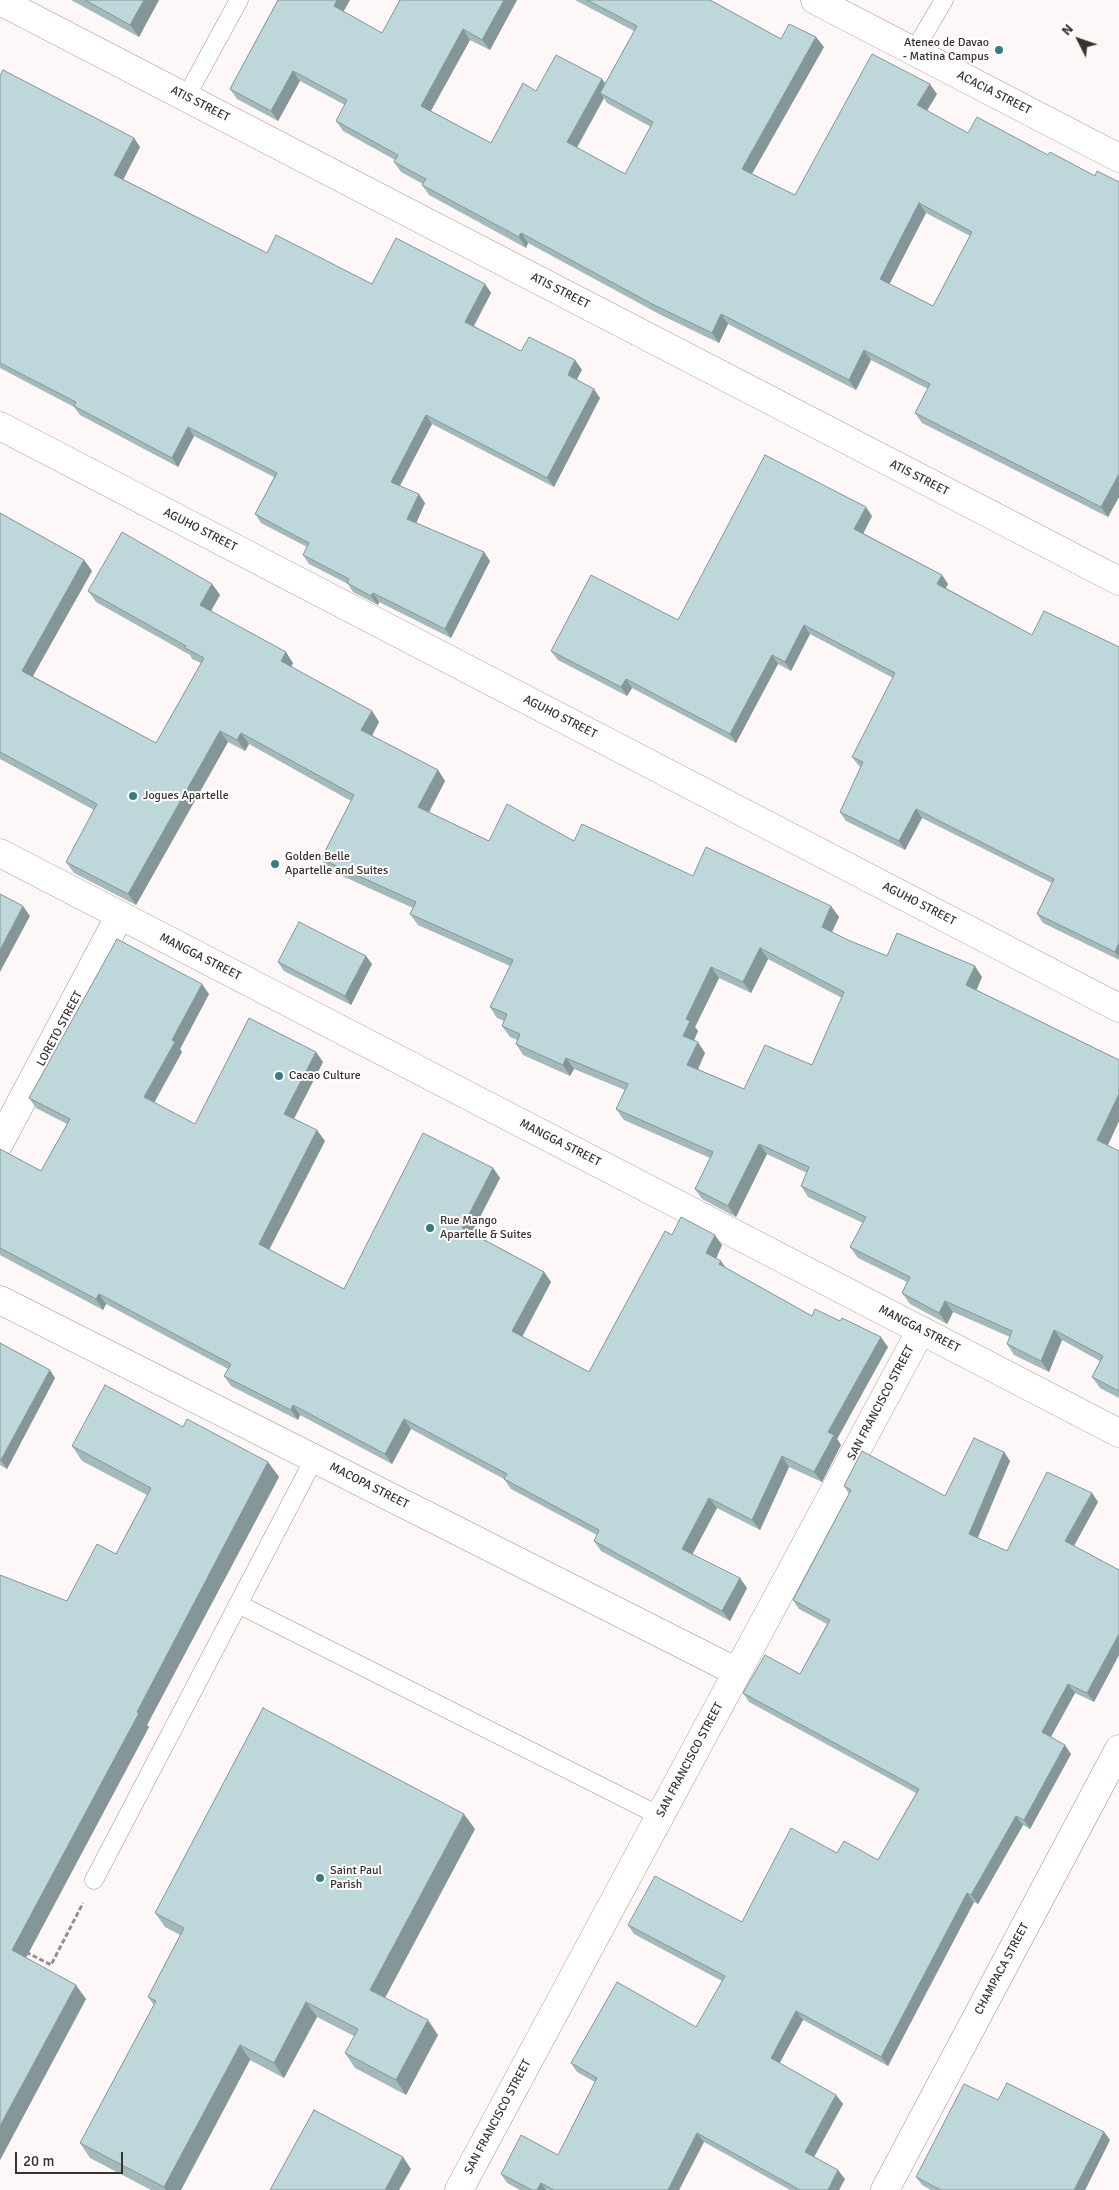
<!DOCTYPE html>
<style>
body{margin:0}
#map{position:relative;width:1119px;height:2190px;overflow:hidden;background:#fdf8f7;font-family:Signika,sans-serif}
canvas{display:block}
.north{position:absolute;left:1054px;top:15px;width:50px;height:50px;-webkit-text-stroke:4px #fff;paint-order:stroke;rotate:311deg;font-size:14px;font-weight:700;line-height:20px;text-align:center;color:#3b3230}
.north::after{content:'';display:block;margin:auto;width:18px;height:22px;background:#3b3230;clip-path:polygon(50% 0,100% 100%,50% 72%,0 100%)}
.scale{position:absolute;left:15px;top:2152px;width:108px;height:22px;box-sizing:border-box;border:2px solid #3b3230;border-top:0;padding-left:6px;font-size:15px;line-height:18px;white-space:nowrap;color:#3b3230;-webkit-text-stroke:4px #fff;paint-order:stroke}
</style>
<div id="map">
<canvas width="1119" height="2190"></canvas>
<div class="north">N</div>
<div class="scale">20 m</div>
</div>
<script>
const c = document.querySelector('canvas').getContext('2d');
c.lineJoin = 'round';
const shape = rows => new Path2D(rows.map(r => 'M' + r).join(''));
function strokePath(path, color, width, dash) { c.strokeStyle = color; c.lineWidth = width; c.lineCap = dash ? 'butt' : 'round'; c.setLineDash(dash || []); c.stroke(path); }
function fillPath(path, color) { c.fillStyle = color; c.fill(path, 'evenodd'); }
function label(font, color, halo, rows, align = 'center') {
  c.font = font + ' Signika,sans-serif'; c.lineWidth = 4; c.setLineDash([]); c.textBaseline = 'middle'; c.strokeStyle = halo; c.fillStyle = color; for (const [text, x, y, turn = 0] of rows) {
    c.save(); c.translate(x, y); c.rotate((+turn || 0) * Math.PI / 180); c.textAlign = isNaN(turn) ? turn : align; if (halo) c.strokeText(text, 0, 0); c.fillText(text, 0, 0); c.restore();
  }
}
const service = shape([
 [914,51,944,0],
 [186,97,239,0],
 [238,1604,660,1816],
 [94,1880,314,1459]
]);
const minor = shape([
 [0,1,1119,581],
 [0,426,1119,1008],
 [0,853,1119,1433],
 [0,1142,120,915],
 [0,1300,737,1672],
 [459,2190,921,1330],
 [885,2190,1119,1749]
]);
const tertiary = shape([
 [815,0,1119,158]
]);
strokePath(service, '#a58f89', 19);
strokePath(minor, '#a58f89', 29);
strokePath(tertiary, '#a58f89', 29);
strokePath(shape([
 [26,1952,51,1965,83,1903]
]), '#968f8e', 3, [5, 2.5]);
strokePath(service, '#fff', 18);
strokePath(minor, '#fff', 28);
strokePath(tertiary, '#fff', 28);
fillPath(shape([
 [71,0,159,0,139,37],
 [278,0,350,0,343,12,382,33,400,0,517,0,490,50,470,40,431,111,491,143,536,91,602,79,605,84,634,31,575,0,710,0,781,39,824,47,752,174,795,195,937,94,927,111,968,133,1048,155,1095,176,1119,182,1119,497,1108,517,922,423,915,413,928,389,871,360,856,390,728,324,719,343,661,315,528,243,526,248,429,195,422,185,423,184,401,172,394,162,395,160,343,131,336,121,345,105,300,81,278,121,237,99,230,89],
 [604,98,607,103,651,127,625,174,577,148],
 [926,213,970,236,933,306,889,284],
 [0,76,134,138,140,147,123,179,267,253,372,284,485,284,491,293,474,326,521,351,575,360,582,370,576,380,600,398,554,487,432,424,400,486,425,503,416,523,484,552,490,561,451,638,379,602,378,605,353,592,348,584,309,564,303,555,307,547,261,523,255,514,274,477,194,436,178,467,80,415,74,407,0,368],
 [0,513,84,560,92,571,33,676,156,743,201,663,192,659,190,655,96,602,88,591,212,584,220,595,211,611,293,663,291,667,372,711,379,722,372,736,438,770,445,781,429,812,489,841,574,841,693,876,831,906,839,917,832,932,848,940,887,956,982,977,976,990,1119,1060,1119,1121,1108,1145,1119,1151,1119,1398,1100,1388,1092,1377,1100,1361,1062,1340,1049,1372,1014,1355,1007,1344,1010,1337,953,1312,947,1324,910,1304,902,1293,907,1282,858,1258,850,1247,863,1223,808,1197,801,1186,807,1173,767,1154,736,1217,702,1199,695,1189,710,1158,624,1120,616,1109,625,1090,574,1069,570,1076,523,1055,516,1044,517,1040,510,1037,502,1026,504,1021,497,1018,490,1007,510,966,418,925,410,914,413,908,329,870,321,859,351,801,249,744,245,751,228,742,136,905,74,873,66,862,94,810,0,759],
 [768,959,842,998,812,1065,744,1089,698,1069,705,1053,694,1040,698,1031,695,1027,719,978,751,993],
 [872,516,863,533,942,575,948,584,946,588,1032,635,1119,647,1119,960,1043,923,1037,914,1052,883,922,818,905,850,846,821,840,812,861,767,859,766,852,757,893,678,810,634,791,671,778,664,736,743,632,688,627,696,558,660,551,651,678,620],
 [278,962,372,964,351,1005,284,971],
 [209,994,180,1049,182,1052,154,1103,195,1124,316,1052,323,1062,294,1119,325,1141,269,1249,344,1289,493,1168,500,1178,472,1233,544,1272,551,1282,522,1336,589,1372,672,1235,722,1245,716,1258,726,1268,812,1316,888,1347,837,1439,841,1445,822,1482,789,1467,760,1530,717,1508,692,1554,747,1588,730,1621,601,1551,594,1541,597,1535,511,1489,504,1479,411,1429,392,1464,300,1415,298,1420,231,1386,224,1376,228,1369,106,1304,103,1310,0,1255,0,1149,41,1171,67,1124,36,1108,29,1098],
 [0,1343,55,1378,7,1469,0,1465],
 [183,1427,268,1462,279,1477,147,1725,149,1727,26,1958,86,1999,0,2160,67,1601,116,1554,147,1495,82,1461,72,1446],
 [1004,1452,1010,1461,978,1538,1007,1551,1092,1493,1098,1502,1074,1546,1119,1570,1119,1655,1094,1702,1075,1693,1051,1737,1071,1754,1030,1829,1023,1825,978,1904,974,1902,888,2066,803,2020,779,2063,836,2095,843,2104,814,2156,845,2179,839,2190,790,2190,704,2142,679,2190,520,2190,507,2183,501,2174,558,2155,595,2082,577,2072,571,2063,696,2027,722,1981,634,1934,628,1925,742,1922,837,1853,878,1860,916,1793,749,1702,743,1693,800,1674,827,1624,799,1609,793,1600,849,1494,844,1486,945,1496],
 [475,1829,385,1998,438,2035,406,2095,355,2068,345,2053,354,2036,317,2017,284,2078,250,2060,181,2190,151,2190,90,2158,80,2143,154,2005,148,1997,180,1935,165,1927,155,1913],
 [998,2100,1104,2132,1110,2140,1085,2190,931,2190,922,2185,916,2177]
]), '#a3b9bb');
fillPath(shape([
 [144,0,159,0,139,37,130,25],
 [337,0,350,0,341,16,334,6],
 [504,0,517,0,490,50,482,40],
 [463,29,470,40,428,116,421,106],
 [816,37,824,47,749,179,742,169],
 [293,71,300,81,278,121,271,111],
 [602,79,609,89,600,93,604,98,574,152,567,142],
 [930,84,937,94,924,115,917,105],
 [134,138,140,147,121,184,114,175],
 [919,203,926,213,887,289,880,279],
 [521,233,528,243,526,248,519,237],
 [485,284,491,293,471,331,465,322],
 [721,314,728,324,719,343,712,333],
 [864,350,871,360,856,390,849,380],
 [575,360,582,370,574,384,568,375],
 [594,389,600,398,554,487,547,478],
 [426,415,432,424,397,491,391,482],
 [188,427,194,436,178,467,172,458],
 [1119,474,1119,497,1108,517,1101,507],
 [419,494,425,503,414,528,407,519],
 [866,507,872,516,861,538,854,529],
 [484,552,490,561,451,638,445,629],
 [84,560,92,571,30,681,22,671],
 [942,575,948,584,943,593,937,584],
 [212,584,220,595,208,616,200,605],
 [373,593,379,602,378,605,371,596],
 [804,625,810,634,791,671,785,662],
 [286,652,293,663,288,672,281,661],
 [772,655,778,664,736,743,730,734],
 [626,679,632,688,627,696,621,687],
 [372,711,379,722,369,741,361,730],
 [220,731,228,742,136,905,128,894],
 [241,733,249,744,245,751,237,740],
 [438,770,445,781,426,818,418,807],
 [916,809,922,818,905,850,899,841],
 [23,906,30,916,0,972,0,950],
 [831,906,839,917,829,938,822,927],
 [1119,943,1119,958,1115,952],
 [760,948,768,959,751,993,743,982],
 [366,956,372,964,351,1005,345,996],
 [975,966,982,977,974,996,966,985],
 [711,967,719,978,695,1027,698,1031,691,1047,683,1036,686,1019],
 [202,984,209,994,180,1049,182,1052,151,1108,144,1097,172,1040],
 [698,1042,705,1053,695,1076,687,1065],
 [316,1052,323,1062,291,1124,284,1114],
 [566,1058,574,1069,570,1076,563,1065],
 [1119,1094,1119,1121,1105,1151,1097,1140],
 [317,1130,325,1141,267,1254,259,1244],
 [759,1144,767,1154,736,1217,728,1206],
 [493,1168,500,1178,469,1238,462,1228],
 [715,1235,722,1245,714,1263,706,1253],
 [721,1261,728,1271,719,1264],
 [544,1272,551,1282,520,1341,512,1331],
 [99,1294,106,1304,103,1310,96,1299],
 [945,1301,953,1312,947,1324,939,1313],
 [1054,1330,1062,1340,1049,1372,1041,1361],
 [881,1337,888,1347,837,1439,841,1445,822,1482,814,1472,828,1432],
 [50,1370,55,1378,7,1469,1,1460],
 [293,1405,300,1415,298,1420,291,1410],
 [404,1419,411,1429,392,1464,385,1454],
 [1004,1452,1010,1461,975,1543,969,1534],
 [782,1456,789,1467,760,1530,752,1520],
 [268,1462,279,1477,147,1725,149,1727,22,1965,12,1950],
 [1092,1493,1098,1502,1071,1551,1065,1541],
 [709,1498,717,1508,690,1559,682,1549],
 [740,1578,747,1588,730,1621,722,1611],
 [1119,1634,1119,1655,1094,1702,1087,1693],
 [1068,1684,1075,1693,1048,1742,1042,1732],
 [1065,1745,1071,1754,1030,1829,1024,1820],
 [464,1814,475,1829,381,2005,370,1990],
 [1016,1816,1023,1825,978,1904,971,1895],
 [967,1893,974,1902,888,2066,881,2057],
 [76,1985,86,1999,0,2160,0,2126],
 [306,2002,317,2017,284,2078,274,2063],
 [796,2011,803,2020,777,2068,771,2058],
 [428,2020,438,2035,406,2095,396,2080],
 [240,2045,250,2060,181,2190,166,2190,164,2187],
 [836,2095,843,2104,812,2161,805,2152],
 [1104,2132,1110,2140,1085,2190,1074,2190],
 [697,2133,704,2142,679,2190,668,2190],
 [403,2157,411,2169,399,2190,385,2190],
 [838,2170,845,2179,839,2190,828,2190],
 [541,2183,546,2190,537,2190]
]), '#859699');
const building = shape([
 [85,0,144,0,130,25,85,0],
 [278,0,337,0,334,6,382,33,400,0,504,0,482,40,463,29,421,106,491,143,523,83,536,91,556,55,602,79,567,142,625,174,653,122,600,93,637,26,587,0,710,0,781,39,789,24,816,37,742,169,795,195,872,54,930,84,917,105,968,133,977,117,1048,155,1050,152,1095,176,1097,171,1119,182,1119,474,1101,507,915,413,930,384,864,350,849,380,721,314,712,333,654,305,521,233,519,237,422,185,426,179,394,162,398,155,336,121,347,100,293,71,271,111,230,89,278,0],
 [919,203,972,232,933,306,880,279,919,203],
 [3,70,134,138,114,175,267,253,276,235,372,284,396,238,485,284,465,322,521,351,529,337,575,360,568,375,594,389,547,478,426,415,391,482,419,494,407,519,484,552,445,629,373,593,371,596,347,583,349,579,303,555,309,543,255,514,277,473,188,427,172,458,74,406,76,402,0,363,0,76,3,70],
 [765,455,866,507,854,529,942,575,937,584,1032,635,1044,611,1119,647,1119,943,1115,952,1037,914,1054,879,916,809,899,841,840,812,863,762,852,757,895,673,804,625,785,662,772,655,730,734,626,679,621,687,551,651,591,575,678,620,765,455],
 [0,513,84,560,22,671,156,743,204,658,185,648,186,646,88,591,122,532,212,584,200,605,286,652,281,661,372,711,361,730,438,770,418,807,489,841,507,804,574,841,582,824,693,876,706,847,831,906,822,927,848,940,887,956,897,933,975,966,966,985,1119,1060,1119,1094,1097,1140,1119,1151,1119,1391,1092,1377,1103,1356,1054,1330,1041,1361,1007,1344,1012,1331,945,1301,939,1313,902,1293,910,1277,850,1247,866,1217,801,1186,809,1167,759,1144,728,1206,695,1189,713,1152,616,1109,628,1084,566,1058,563,1065,516,1044,520,1034,502,1026,507,1014,490,1007,513,960,410,914,416,902,321,859,354,795,241,733,237,740,220,731,128,894,66,862,97,804,0,752,0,513],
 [760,948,844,992,812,1065,765,1045,744,1089,687,1065,698,1042,683,1036,690,1021,686,1019,711,967,743,982,760,948],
 [0,894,23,906,0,950,0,894],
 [299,922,366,956,345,996,278,962,299,922],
 [117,939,202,984,172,1040,175,1042,144,1097,195,1124,249,1018,316,1052,284,1114,317,1130,259,1244,344,1289,423,1133,493,1168,462,1228,544,1272,512,1331,589,1372,665,1231,672,1235,681,1217,715,1235,706,1253,721,1261,719,1264,812,1316,815,1309,840,1321,842,1318,881,1337,828,1432,834,1435,814,1472,782,1456,752,1520,709,1498,682,1549,740,1578,722,1611,594,1541,599,1530,504,1479,507,1474,404,1419,385,1454,293,1405,291,1410,224,1376,231,1364,99,1294,96,1299,0,1248,0,1149,41,1171,70,1119,29,1098,117,939],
 [0,1343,50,1370,1,1460,0,1460,0,1343],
 [105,1385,183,1427,187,1419,268,1462,137,1712,139,1713,12,1950,76,1985,0,2126,0,1575,67,1601,97,1544,116,1554,151,1488,72,1446,105,1385],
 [974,1438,1004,1452,969,1534,1007,1551,1047,1472,1092,1493,1065,1541,1119,1570,1119,1634,1087,1693,1068,1684,1042,1732,1065,1745,1024,1820,1016,1816,971,1895,967,1893,881,2057,796,2011,771,2058,836,2095,805,2152,838,2170,828,2190,800,2190,697,2133,668,2190,554,2190,541,2183,537,2190,532,2190,501,2174,521,2135,558,2155,597,2078,571,2063,617,1982,696,2027,725,1976,628,1925,655,1876,742,1922,791,1828,837,1853,844,1841,878,1860,919,1789,743,1693,765,1655,800,1674,830,1620,793,1600,851,1490,844,1486,862,1451,945,1496,974,1438],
 [263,1708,464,1814,370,1990,428,2020,396,2080,345,2053,358,2029,306,2002,274,2063,240,2045,164,2187,80,2143,156,2001,148,1997,184,1928,155,1913,263,1708],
 [1007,2083,1104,2132,1074,2190,941,2190,916,2177,964,2084,998,2100,1007,2083],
 [314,2110,403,2157,385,2190,270,2190,314,2110]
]);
fillPath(building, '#bed7da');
strokePath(building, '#859699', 1);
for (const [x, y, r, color] of [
 [999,50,5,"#357d85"],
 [133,796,5,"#357d85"],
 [275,864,5,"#357d85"],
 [279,1076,5,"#357d85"],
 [430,1228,5,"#357d85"],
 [320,1878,5,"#357d85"]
]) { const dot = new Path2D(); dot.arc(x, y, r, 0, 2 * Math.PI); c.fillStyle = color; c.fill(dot); strokePath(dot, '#fff', 2); }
label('12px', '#3b3230', '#fff', [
 ["Ateneo de Davao",989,43,"right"],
 ["- Matina Campus",989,57,"right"],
 ["Jogues Apartelle",143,796],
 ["Golden Belle",285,857],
 ["Apartelle and Suites",285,871],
 ["Cacao Culture",289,1076],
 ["Rue Mango",440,1221],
 ["Apartelle & Suites",440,1235],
 ["Saint Paul",330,1871],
 ["Parish",330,1885]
], 'left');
label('12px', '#3b3230', '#fff', [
 ["ACACIA STREET",994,93,27],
 ["ATIS STREET",200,104,27],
 ["ATIS STREET",560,291,27],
 ["ATIS STREET",919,478,27],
 ["AGUHO STREET",200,530,27],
 ["AGUHO STREET",560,717,27],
 ["AGUHO STREET",919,904,27],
 ["MANGGA STREET",200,957,27],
 ["LORETO STREET",60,1029,-62],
 ["MANGGA STREET",560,1143,27],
 ["MANGGA STREET",919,1329,27],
 ["SAN FRANCISCO STREET",881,1403,-62],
 ["MACOPA STREET",369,1486,27],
 ["SAN FRANCISCO STREET",690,1760,-62],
 ["CHAMPACA STREET",1002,1969,-62],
 ["SAN FRANCISCO STREET",498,2117,-62]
]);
</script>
